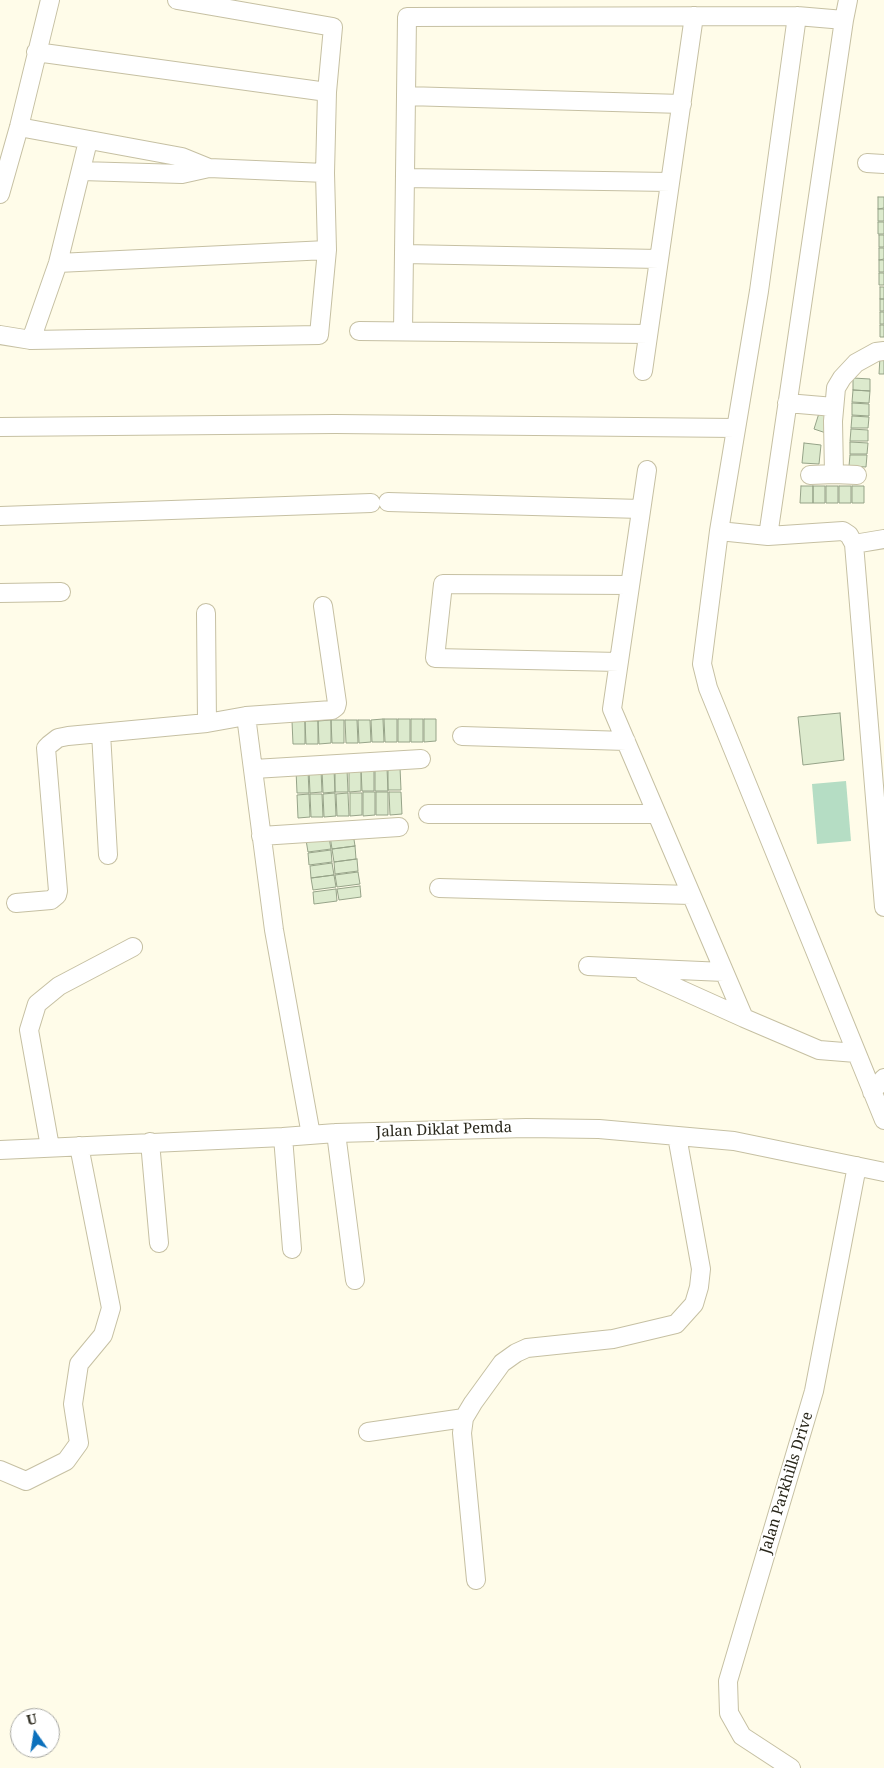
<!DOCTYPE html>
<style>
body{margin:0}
#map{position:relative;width:884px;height:1768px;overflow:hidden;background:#fffce9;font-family:"Noto Serif",serif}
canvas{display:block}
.north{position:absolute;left:10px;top:1708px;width:50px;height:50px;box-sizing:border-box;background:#fff;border:1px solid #a9a9a4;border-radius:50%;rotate:347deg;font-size:14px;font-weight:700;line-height:20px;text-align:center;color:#29271b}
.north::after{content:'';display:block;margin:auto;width:18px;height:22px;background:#0b70bc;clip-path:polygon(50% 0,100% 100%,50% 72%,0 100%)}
</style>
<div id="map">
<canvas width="884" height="1768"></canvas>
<div class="north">U</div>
</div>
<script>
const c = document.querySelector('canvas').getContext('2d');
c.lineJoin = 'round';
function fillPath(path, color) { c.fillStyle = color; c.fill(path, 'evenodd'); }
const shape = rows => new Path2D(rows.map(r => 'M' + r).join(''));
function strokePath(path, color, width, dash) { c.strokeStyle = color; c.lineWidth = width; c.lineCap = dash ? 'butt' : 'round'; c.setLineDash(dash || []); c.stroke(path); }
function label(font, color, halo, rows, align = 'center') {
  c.font = font + ' "Noto Serif",serif'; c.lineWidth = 4; c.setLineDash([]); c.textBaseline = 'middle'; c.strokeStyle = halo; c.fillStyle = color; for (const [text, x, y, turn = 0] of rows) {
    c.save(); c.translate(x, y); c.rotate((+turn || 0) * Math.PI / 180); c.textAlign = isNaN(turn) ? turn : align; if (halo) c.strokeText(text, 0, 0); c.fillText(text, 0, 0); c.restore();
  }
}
fillPath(shape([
 [846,781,851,841,817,844,812,784]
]), '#b5ddc4');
const building = shape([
 [878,197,884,197,884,208,878,209,878,197],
 [878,209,884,209,884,221,878,221,878,209],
 [878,222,884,222,884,234,878,234,878,222],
 [879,235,884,235,884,247,879,247,879,235],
 [879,248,884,248,884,259,879,260,879,248],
 [879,260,884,260,884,272,879,272,879,260],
 [879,273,884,273,884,285,879,285,879,273],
 [880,287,884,287,884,299,880,299,880,287],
 [880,299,884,299,884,311,880,311,880,299],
 [880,312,884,312,884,324,880,324,880,312],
 [880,325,884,325,884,337,880,337,880,325],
 [880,357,884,357,884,374,879,374,880,357],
 [853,378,870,379,870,391,853,390,853,378],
 [853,390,870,391,869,403,852,402,853,390],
 [852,403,869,404,869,416,852,415,852,403],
 [820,410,832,414,826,433,814,429,820,410],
 [852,416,869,417,868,428,851,428,852,416],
 [851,429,868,430,868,441,850,441,851,429],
 [850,442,868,443,867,454,850,454,850,442],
 [804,443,821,445,819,464,802,463,804,443],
 [850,455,867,455,866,467,849,466,850,455],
 [801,486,813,486,813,503,800,503,801,486],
 [813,486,825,486,825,503,813,503,813,486],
 [826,486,838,486,838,503,826,503,826,486],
 [839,486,851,486,851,503,839,503,839,486],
 [852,486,864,486,864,503,852,503,852,486],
 [840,713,844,760,803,765,798,717,840,713],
 [383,719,384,742,372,742,371,720,383,719],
 [384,719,397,719,397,742,385,742,384,719],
 [398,719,410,719,410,742,398,742,398,719],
 [411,719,423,719,423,742,411,742,411,719],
 [424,719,436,719,436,741,424,742,424,719],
 [331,720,331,743,319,744,318,721,331,720],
 [331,720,344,720,344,743,332,743,331,720],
 [345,720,357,720,358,743,346,743,345,720],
 [358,720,370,720,371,742,359,743,358,720],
 [292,721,305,721,305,744,293,744,292,721],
 [305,721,318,721,318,744,306,744,305,721],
 [400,767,401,790,388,790,388,768,400,767],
 [361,768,374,768,374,791,362,791,361,768],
 [375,768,387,768,388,791,375,791,375,768],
 [334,769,335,792,323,793,322,770,334,769],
 [335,769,347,769,348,792,335,792,335,769],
 [349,769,361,769,361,791,349,792,349,769],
 [296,770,308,770,309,793,297,793,296,770],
 [309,770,321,770,322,792,310,793,309,770],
 [363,792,375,792,375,815,363,816,363,792],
 [376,792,388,792,388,815,376,815,376,792],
 [389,792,401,792,402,814,390,815,389,792],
 [335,793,336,816,324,817,323,794,335,793],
 [348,793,349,816,337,816,336,794,348,793],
 [350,793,362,793,362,815,350,816,350,793],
 [309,794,310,817,298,818,297,795,309,794],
 [310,794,322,794,323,817,311,817,310,794],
 [353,833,355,846,332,849,330,836,353,833],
 [329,837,331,849,308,852,306,840,329,837],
 [355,846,356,859,334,862,332,849,355,846],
 [331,850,332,862,309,865,308,853,331,850],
 [357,859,358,871,335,874,334,862,357,859],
 [332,863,334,875,311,878,310,866,332,863],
 [358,872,360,884,337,887,335,875,358,872],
 [334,875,336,887,313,890,311,878,334,875],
 [360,886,361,897,339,900,337,889,360,886],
 [336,889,337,901,314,904,313,892,336,889]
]);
fillPath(building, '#dceacd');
strokePath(building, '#96a388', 1);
const minor = shape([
 [177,0,333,27,327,92],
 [797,16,759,291,719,531,702,664,708,688,884,1120],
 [406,96,682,104],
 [19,127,182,157,209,168],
 [867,163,884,164],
 [81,171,182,174,209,168,325,173],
 [405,178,670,182],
 [0,194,19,127,50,0],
 [404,254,659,259],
 [58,263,327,250],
 [359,331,648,334],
 [403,331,407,17,797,16,844,20,848,0],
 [0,335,31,340,319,335,327,250,325,173,327,92,36,52],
 [31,340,58,263,88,141],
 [643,371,694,16],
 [787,403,834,407],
 [0,427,335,424,736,428],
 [647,470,612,709,744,1018,819,1050,856,1053],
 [834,474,857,475],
 [810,475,834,474,833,421,836,388,842,378,856,363,876,352,884,351],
 [388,502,641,509],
 [0,516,371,503],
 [719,531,768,536,843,531,849,535,854,544,884,907],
 [768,536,844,20],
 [854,544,884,539],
 [0,593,61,592],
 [206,613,207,723],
 [619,662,435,658,443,584,630,585],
 [246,716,274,930,311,1135],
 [101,733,108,855],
 [462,736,626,741],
 [254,769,421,759],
 [428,814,657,814],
 [261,836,399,827],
 [439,888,691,895],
 [16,903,51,900,57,895,58,891,46,748,49,745,58,738,68,736,207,723,246,716,332,710,336,707,337,703,323,606],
 [588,966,724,972],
 [644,973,744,1018],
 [872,1092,884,1078],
 [336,1133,355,1280],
 [283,1137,292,1249],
 [150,1142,159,1243],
 [50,1147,29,1030,37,1004,59,986,133,947],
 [0,1150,283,1137,336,1133,526,1128,599,1129,734,1141,884,1172],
 [368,1432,464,1418],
 [0,1470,26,1481,66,1461,79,1443,73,1404,79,1364,103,1335,111,1308,79,1146],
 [476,1580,462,1433,464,1418,473,1403,502,1363,516,1353,527,1348,613,1339,676,1324,694,1304,699,1287,701,1269,677,1136],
 [791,1768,742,1736,729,1713,728,1681,814,1391,857,1166]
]);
strokePath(minor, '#c6c0a3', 20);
strokePath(minor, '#fff', 18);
label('15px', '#29271b', '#fff', [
 ["Jalan Diklat Pemda",444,1130,-2],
 ["Jalan Parkhills Drive",787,1483,-73]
]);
</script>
